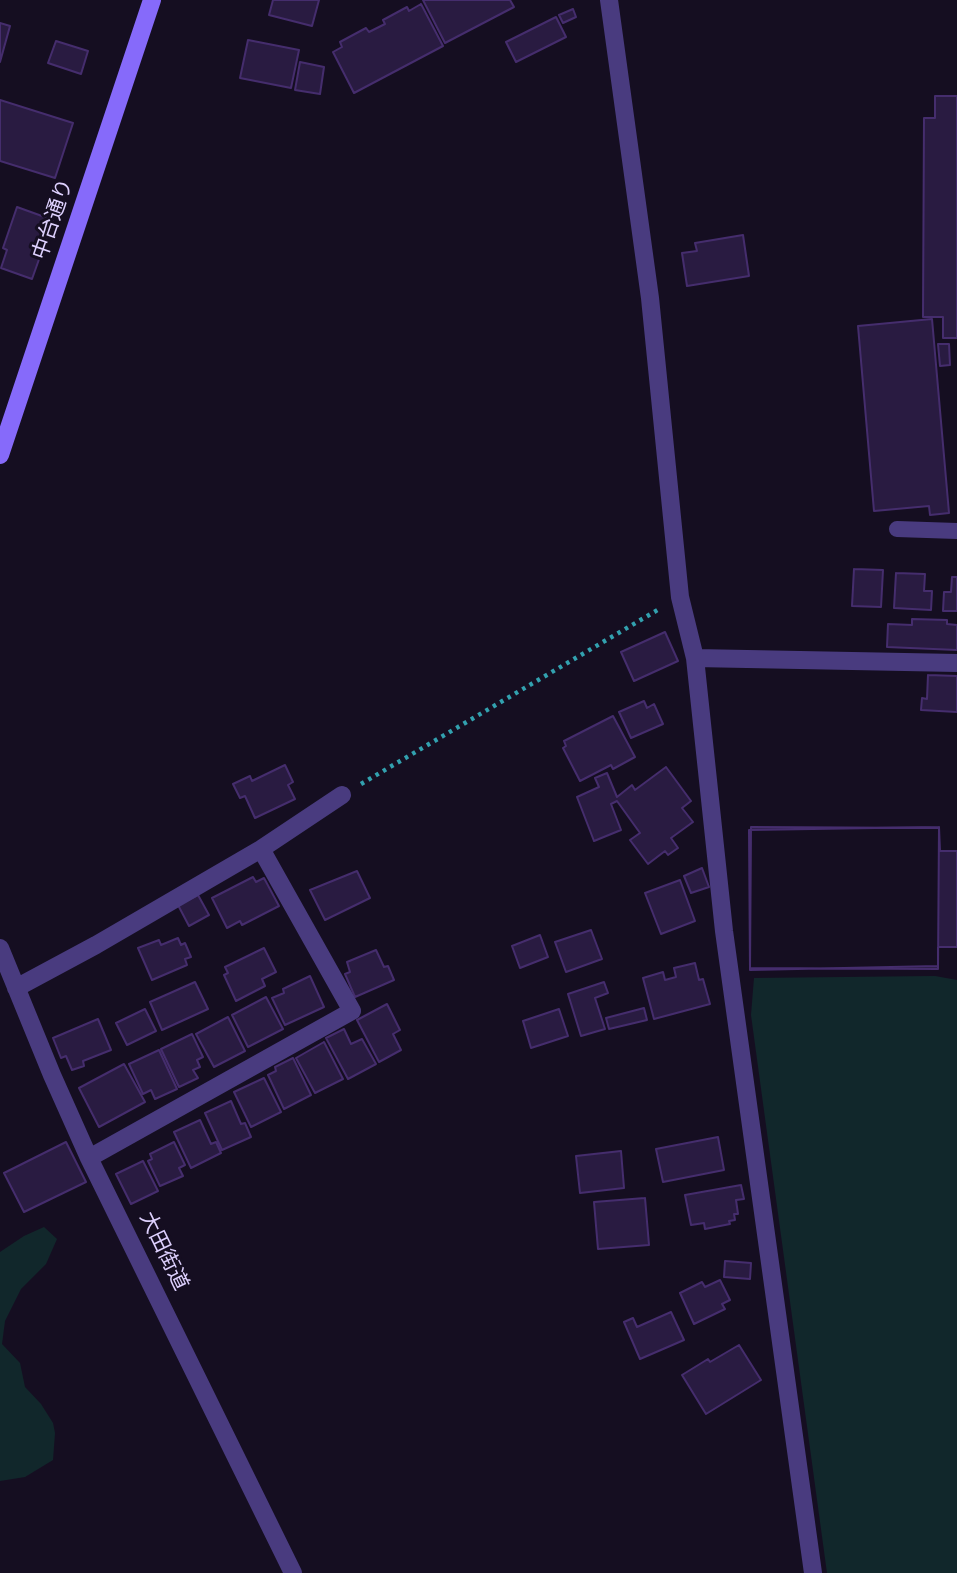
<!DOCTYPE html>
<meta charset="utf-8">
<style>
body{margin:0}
canvas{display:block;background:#150e21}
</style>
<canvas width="957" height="1573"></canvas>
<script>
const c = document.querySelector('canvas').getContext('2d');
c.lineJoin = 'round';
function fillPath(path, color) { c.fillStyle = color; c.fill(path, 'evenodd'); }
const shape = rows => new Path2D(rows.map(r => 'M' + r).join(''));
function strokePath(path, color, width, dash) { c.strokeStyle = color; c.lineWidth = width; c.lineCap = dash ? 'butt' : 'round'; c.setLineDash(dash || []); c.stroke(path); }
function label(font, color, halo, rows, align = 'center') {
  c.font = font + ' Overpass,"Noto Sans JP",sans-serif'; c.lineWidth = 6; c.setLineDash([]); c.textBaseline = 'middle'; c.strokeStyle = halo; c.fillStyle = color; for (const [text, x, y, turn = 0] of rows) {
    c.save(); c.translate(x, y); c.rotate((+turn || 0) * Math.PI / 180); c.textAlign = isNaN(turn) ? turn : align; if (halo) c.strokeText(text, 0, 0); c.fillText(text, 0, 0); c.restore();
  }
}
fillPath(shape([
 [935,976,957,980,957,1573,827,1573,751,1015,754,978],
 [44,1227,57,1239,46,1264,21,1289,5,1321,2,1344,20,1363,25,1387,41,1404,53,1423,55,1433,53,1460,25,1477,0,1481,0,1252,24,1236]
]), '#11272b');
const building = shape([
 [273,0,319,0,312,26,269,15,273,0],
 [423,0,510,0,514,7,445,43,423,0],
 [421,4,443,46,354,93,333,52,342,47,340,42,366,28,369,32,385,24,383,20,407,7,409,11,421,4],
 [573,9,576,17,563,23,559,15,573,9],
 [556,17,566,37,516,62,506,42,556,17],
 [0,23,10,26,0,62,0,23],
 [248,40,299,50,291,88,240,78,248,40],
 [56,41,88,51,81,74,48,63,56,41],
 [300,62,324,67,320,94,295,90,300,62],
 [935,96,957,96,957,338,943,338,943,317,923,317,924,118,935,118,935,96],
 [0,100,73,123,55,178,0,161,0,100],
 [17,207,53,220,32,279,1,268,7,250,3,248,17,207],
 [743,235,749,276,687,286,682,253,697,251,695,243,743,235],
 [932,319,949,513,930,515,929,506,874,511,858,326,932,319],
 [938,344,949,344,950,365,940,366,938,344],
 [854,569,883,570,881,607,852,606,854,569],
 [896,573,925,574,924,591,932,591,931,610,894,608,896,573],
 [952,577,957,577,957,611,943,611,944,592,951,592,952,577],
 [912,619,947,620,947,624,957,625,957,650,887,647,888,624,912,625,912,619],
 [665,632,678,661,634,681,621,652,665,632],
 [928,675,957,676,957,712,921,710,922,698,927,699,928,675],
 [644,701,647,708,654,704,663,724,631,738,619,712,644,701],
 [613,716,635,757,613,769,611,765,580,781,563,748,566,746,564,741,613,716],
 [285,765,293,782,288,785,295,799,255,818,245,796,240,798,233,784,250,776,252,781,285,765],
 [666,767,691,801,682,808,693,822,671,838,678,848,668,855,665,851,648,864,630,840,640,833,617,801,611,804,621,830,594,841,577,797,599,787,595,778,607,773,617,797,632,785,635,790,666,767],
 [751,827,939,828,938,969,750,968,751,827],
 [939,827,940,851,957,851,957,947,938,947,938,966,750,970,749,830,939,827],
 [702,868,709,887,691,893,684,876,702,868],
 [357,871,370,898,325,920,310,890,357,871],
 [253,877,256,882,264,878,279,906,242,925,240,921,227,928,212,898,253,877],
 [680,880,695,921,661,934,645,893,680,880],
 [198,895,209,915,189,926,178,905,198,895],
 [591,930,602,959,566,972,555,942,591,930],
 [540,935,548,957,520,968,512,946,540,935],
 [178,938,181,945,185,943,191,957,185,959,187,965,152,980,138,948,159,940,161,945,178,938],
 [264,948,276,972,262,979,265,986,236,1001,224,975,228,973,225,967,264,948],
 [376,950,384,967,388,966,394,980,355,997,345,974,350,972,347,962,376,950],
 [695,963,699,980,703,979,710,1004,654,1019,643,978,663,972,665,980,676,977,674,968,695,963],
 [310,976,324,1007,285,1025,272,998,284,993,283,989,310,976],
 [195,982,208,1009,162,1030,150,1002,195,982],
 [604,982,608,993,595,998,605,1029,581,1036,568,994,604,982],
 [266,997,283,1029,248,1047,232,1015,266,997],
 [387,1004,400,1030,393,1034,401,1050,379,1062,357,1020,387,1004],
 [644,1008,647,1020,609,1029,606,1018,644,1008],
 [145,1009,156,1031,127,1045,116,1023,145,1009],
 [559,1009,568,1036,531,1048,523,1021,559,1009],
 [228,1017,245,1051,214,1067,196,1034,228,1017],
 [98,1019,111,1050,83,1061,84,1066,72,1070,66,1056,61,1058,53,1038,98,1019],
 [344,1029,351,1044,362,1039,376,1064,348,1079,326,1038,344,1029],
 [192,1034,203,1057,197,1060,200,1067,193,1070,198,1078,179,1087,161,1049,192,1034],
 [324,1042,343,1079,315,1093,296,1058,324,1042],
 [159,1050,177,1089,155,1099,151,1090,143,1094,129,1064,159,1050],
 [293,1058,311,1095,284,1109,268,1075,276,1071,275,1067,293,1058],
 [124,1064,145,1102,99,1127,79,1088,124,1064],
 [264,1078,281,1112,251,1127,234,1092,264,1078],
 [231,1101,241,1124,245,1123,251,1137,222,1150,205,1113,231,1101],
 [200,1120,211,1144,216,1142,221,1153,191,1168,174,1132,200,1120],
 [718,1137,724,1170,663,1182,656,1149,718,1137],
 [66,1142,86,1182,24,1212,4,1173,66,1142],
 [174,1142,185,1165,179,1168,183,1176,160,1186,148,1161,152,1159,150,1154,174,1142],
 [621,1151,624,1188,580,1193,576,1156,621,1151],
 [143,1161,158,1191,131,1204,116,1174,143,1161],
 [741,1185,744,1199,736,1200,738,1214,734,1214,735,1220,729,1221,730,1224,705,1229,704,1223,691,1225,685,1195,741,1185],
 [645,1198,649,1245,598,1249,594,1202,645,1198],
 [725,1261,751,1263,750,1279,724,1277,725,1261],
 [720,1280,730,1300,722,1304,725,1309,694,1324,680,1293,702,1282,705,1287,720,1280],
 [671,1312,684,1340,640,1359,624,1322,633,1318,637,1327,671,1312],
 [739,1345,761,1380,706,1414,682,1375,708,1359,710,1362,739,1345]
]);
fillPath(building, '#291b41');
strokePath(building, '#452d6d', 2);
strokePath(shape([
 [361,784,661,608]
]), '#32a1af', 4.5, [3.5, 5]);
strokePath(shape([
 [897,529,957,531]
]), '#493b7f', 16);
strokePath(shape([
 [609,0,650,298,680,597,695,658,724,931,813,1573],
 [695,658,957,663],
 [0,948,52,1075,89,1158,293,1573],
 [16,988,96,945,261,849,342,795],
 [89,1158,352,1011,261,849]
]), '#493b7f', 18);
strokePath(shape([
 [0,455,152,0]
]), '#866afa', 18);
label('21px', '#ddd0fd', '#150e21', [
 ["中台通り",55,220,-71],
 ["大田街道",162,1252,64]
]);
</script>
